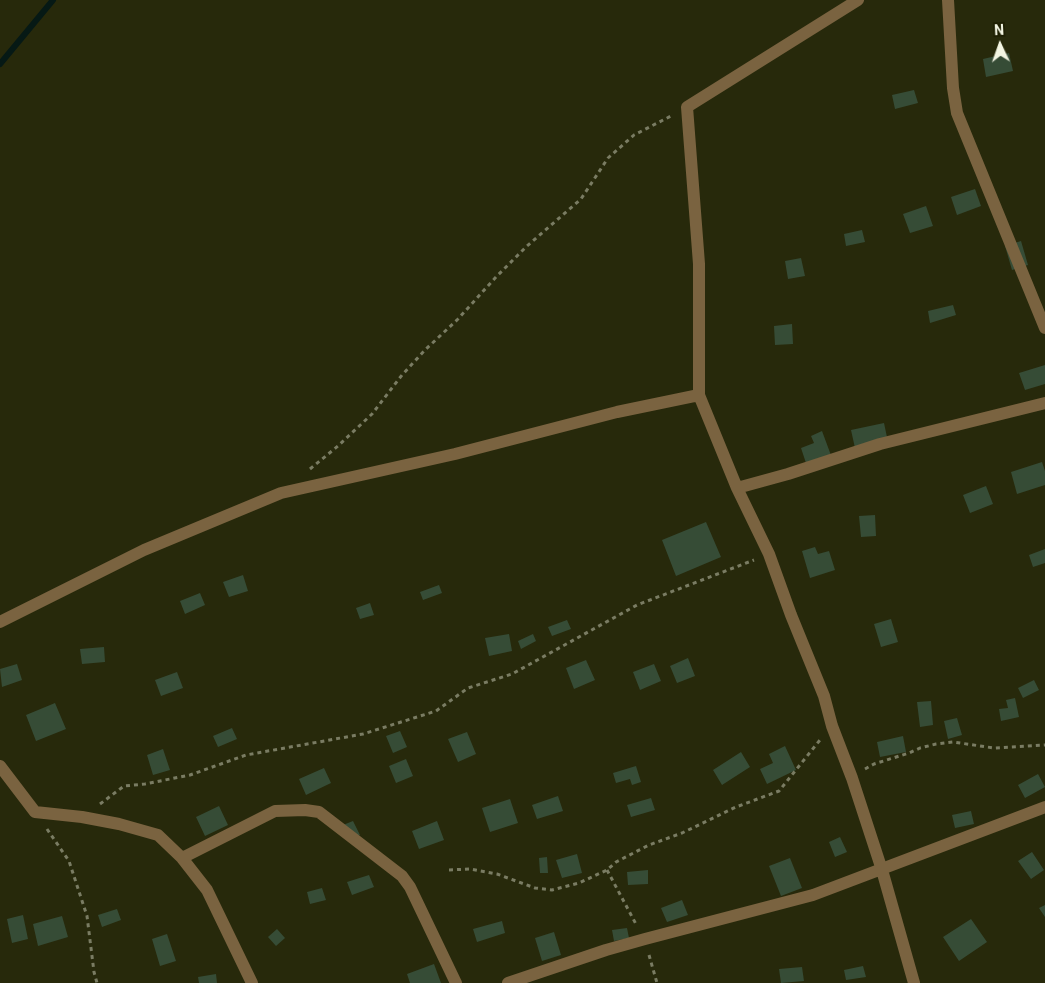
<!DOCTYPE html>
<style>
body{margin:0}
#map{position:relative;width:1045px;height:983px;overflow:hidden;background:#27290b;font-family:Roboto,sans-serif}
canvas{display:block}
.north{position:absolute;left:975px;top:20px;width:50px;height:50px;-webkit-text-stroke:4px #1e1f03;paint-order:stroke;rotate:357deg;font-size:14px;font-weight:700;line-height:20px;text-align:center;color:#f3f5e3}
.north::after{content:'';display:block;margin:auto;width:18px;height:22px;background:#f3f5e3;clip-path:polygon(50% 0,100% 100%,50% 72%,0 100%)}
</style>
<div id="map">
<canvas width="1045" height="983"></canvas>
<div class="north">N</div>
</div>
<script>
const c = document.querySelector('canvas').getContext('2d');
c.lineJoin = 'round';
const shape = rows => new Path2D(rows.map(r => 'M' + r).join(''));
function strokePath(path, color, width, dash) { c.strokeStyle = color; c.lineWidth = width; c.lineCap = dash ? 'butt' : 'round'; c.setLineDash(dash || []); c.stroke(path); }
function fillPath(path, color) { c.fillStyle = color; c.fill(path, 'evenodd'); }
strokePath(shape([
 [0,64,53,0]
]), '#061915', 6);
fillPath(shape([
 [1009,53,1013,71,986,77,983,59],
 [914,90,918,103,895,109,892,95],
 [975,189,981,206,957,215,951,197],
 [926,206,933,226,910,233,903,214],
 [862,230,865,242,846,246,844,234],
 [1021,241,1028,265,1012,270,1005,246],
 [801,258,805,276,788,279,785,261],
 [953,305,956,315,930,323,928,311],
 [792,324,793,344,775,345,774,326],
 [1045,365,1045,384,1025,390,1019,373],
 [884,423,888,442,855,448,851,430],
 [822,431,832,458,807,466,801,448,814,443,811,436],
 [1042,462,1045,471,1045,485,1017,494,1011,472],
 [986,486,993,504,970,513,963,495],
 [875,515,876,536,861,537,859,516],
 [706,522,721,557,676,576,662,540],
 [815,547,818,554,829,551,835,570,810,578,802,551],
 [1045,549,1045,563,1033,567,1029,555],
 [243,575,248,591,229,597,223,582],
 [439,585,442,593,423,600,420,592],
 [200,593,205,605,185,614,180,601],
 [370,603,374,615,360,619,356,608],
 [891,619,898,642,881,647,874,624],
 [567,620,571,629,552,636,548,627],
 [509,634,512,651,489,656,485,638],
 [533,634,536,641,521,649,518,641],
 [104,647,105,662,82,664,80,649],
 [688,658,695,676,677,683,670,666],
 [586,660,595,680,574,689,566,668],
 [17,664,22,680,2,687,0,669],
 [654,664,661,681,640,690,633,672],
 [177,672,183,688,161,696,155,680],
 [1034,680,1039,690,1023,698,1018,688],
 [1015,698,1019,717,1001,721,999,709,1008,708,1006,700],
 [931,701,933,725,920,727,917,702],
 [55,703,66,729,36,741,26,715],
 [957,718,962,735,948,739,944,721],
 [232,728,237,739,218,747,213,736],
 [400,731,407,747,393,753,386,736],
 [467,732,476,754,458,762,448,739],
 [903,736,906,752,880,757,877,742],
 [785,746,796,770,767,784,760,769,773,763,769,754],
 [163,749,170,770,153,775,147,755],
 [741,752,750,767,722,785,713,770],
 [406,759,413,776,396,783,389,766],
 [636,766,641,782,632,785,630,779,616,783,613,773],
 [324,768,331,783,306,795,299,779],
 [1038,774,1045,787,1025,798,1018,785],
 [558,796,563,811,537,819,532,805],
 [651,798,655,810,631,817,627,805],
 [510,799,518,823,490,832,482,808],
 [219,806,228,825,205,836,196,817],
 [971,811,974,824,955,828,952,815],
 [353,821,360,835,349,840,343,825],
 [437,821,444,840,419,849,412,831],
 [840,837,847,852,835,857,829,842],
 [1032,852,1044,870,1031,879,1018,861],
 [577,854,582,873,562,878,556,860],
 [547,857,548,873,540,873,539,858],
 [790,858,802,888,781,896,769,866],
 [648,870,648,884,628,885,627,872],
 [369,875,374,887,352,895,347,882],
 [322,888,326,900,310,904,307,892],
 [682,900,688,915,667,922,661,908],
 [1045,905,1045,917,1039,908],
 [117,909,121,920,102,927,98,915],
 [23,915,28,939,12,943,7,919],
 [62,916,68,937,38,946,33,924],
 [971,919,987,942,959,961,943,937],
 [502,921,505,933,477,942,473,929],
 [627,928,629,938,614,941,612,930],
 [277,929,285,938,276,946,268,937],
 [554,932,561,955,542,961,535,938],
 [167,934,176,961,160,966,152,939],
 [434,964,441,983,410,983,407,974],
 [863,966,866,977,846,980,844,970],
 [802,967,804,981,781,983,779,969],
 [216,974,217,983,199,983,198,977]
]), '#364c36');
strokePath(shape([
 [310,469,338,446,372,414,402,375,425,350,458,319,496,277,527,246,581,199,608,158,634,135,671,116],
 [865,769,874,764,909,753,920,748,936,744,953,742,994,748,1045,745],
 [100,804,124,786,145,784,190,775,246,755,363,734,436,711,468,688,512,674,637,605,754,560],
 [47,829,69,861,87,916,94,972,97,983],
 [449,870,470,869,497,874,535,888,552,890,579,883,607,870,616,862,649,845,682,833,736,807,779,791,820,740],
 [607,870,637,926],
 [649,955,657,983]
]), '#7a7c63', 3, [4, 4]);
strokePath(shape([
 [858,0,687,107,699,264,699,395,737,488,769,554,791,615,824,696,832,726,852,778,882,870,914,983],
 [948,0,953,88,957,113,1045,328],
 [737,488,788,474,880,444,1045,403],
 [0,622,144,550,281,493,455,454,617,412,699,395],
 [0,766,35,812,82,817,119,824,158,835,182,858,207,890,252,983],
 [182,858,275,811,305,810,319,812,402,876,410,887,456,983],
 [508,983,606,950,645,939,813,895,1045,807]
]), '#7a6340', 12);
</script>
